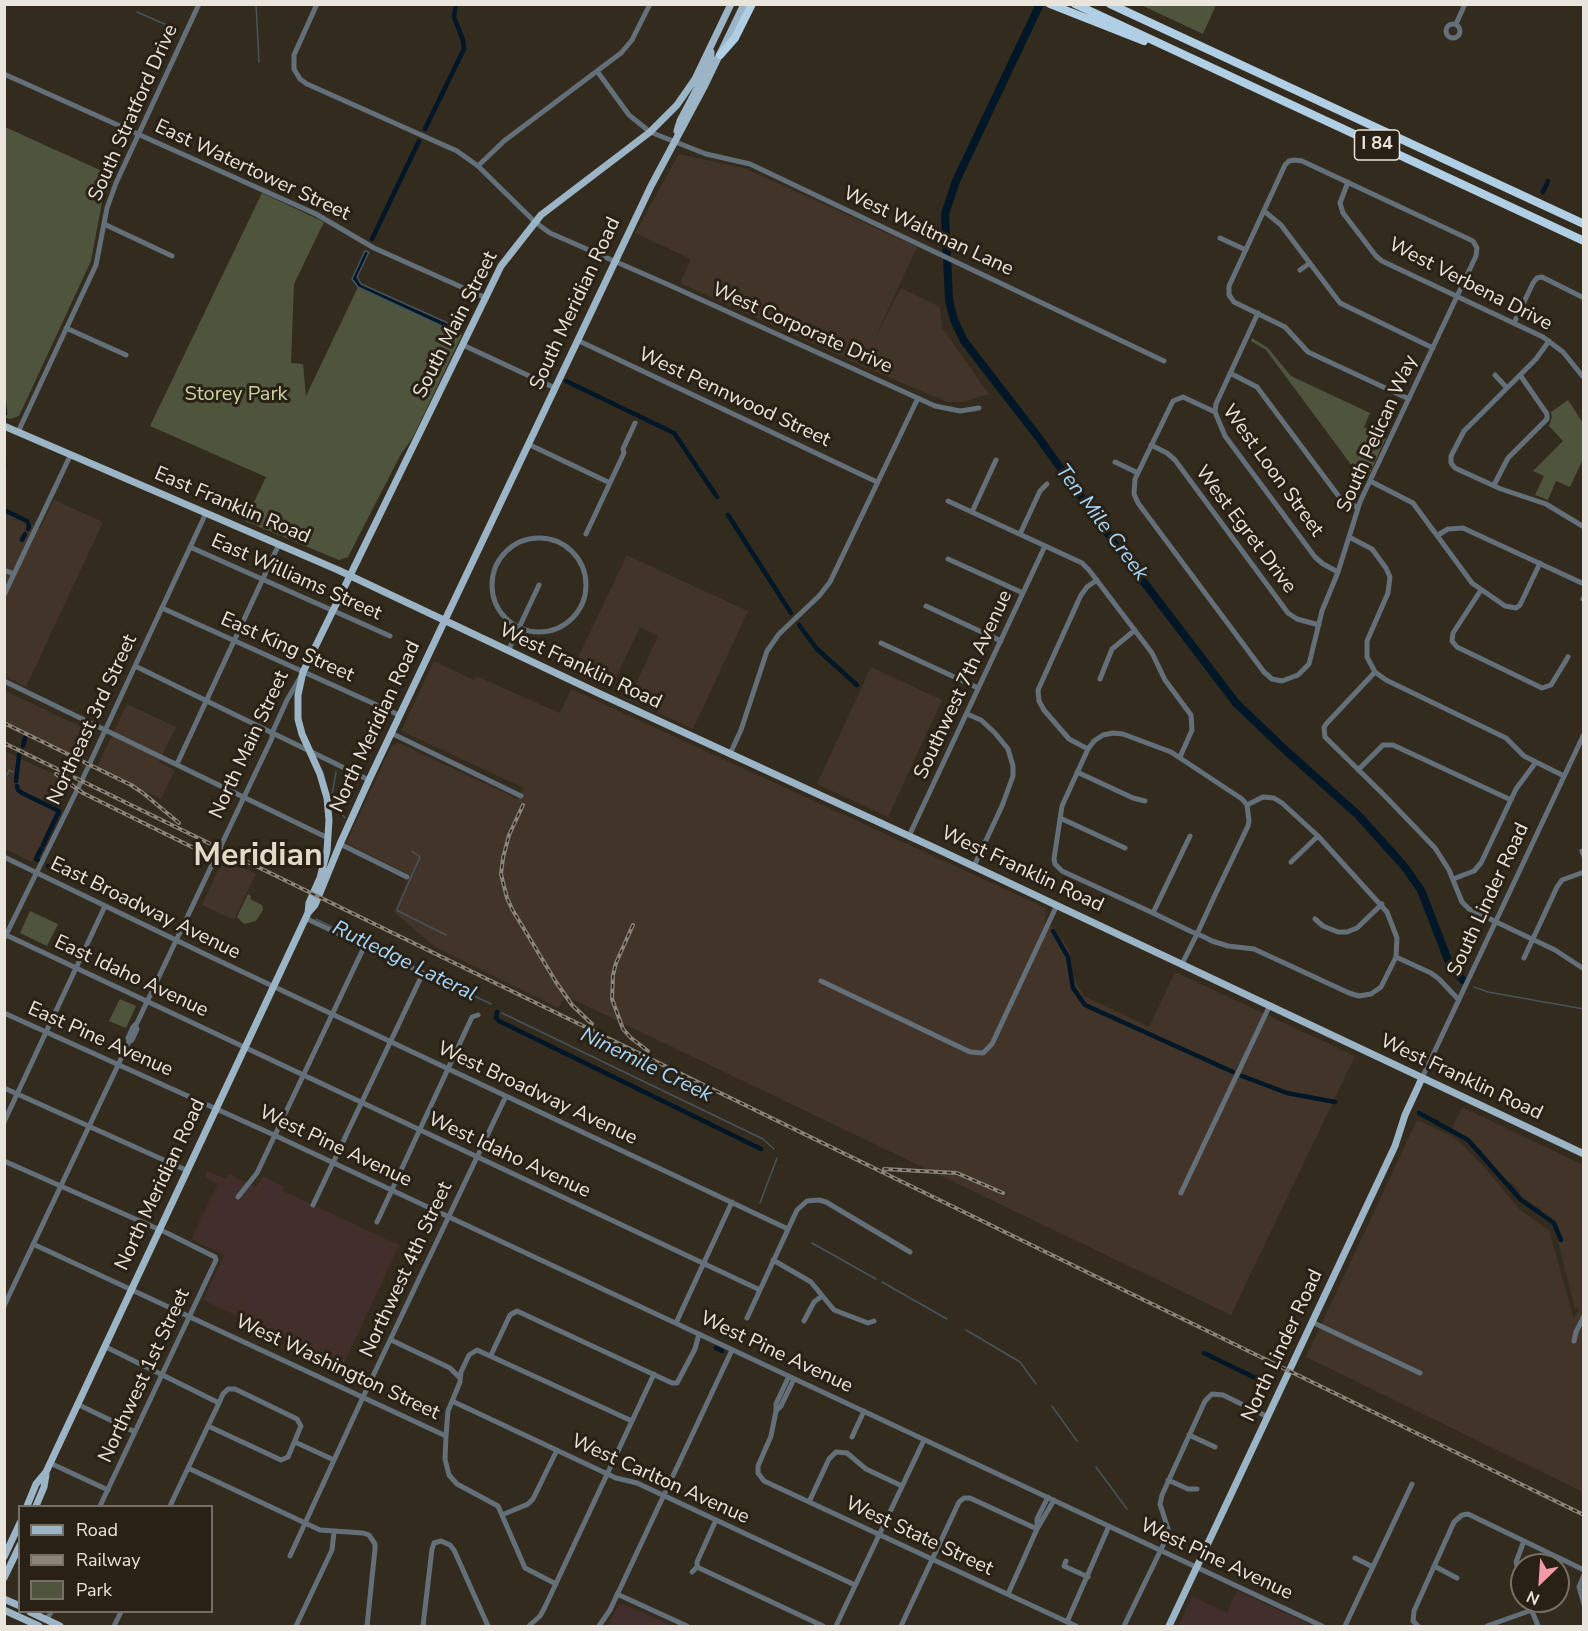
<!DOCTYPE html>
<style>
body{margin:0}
#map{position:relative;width:1588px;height:1631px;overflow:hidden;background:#332b1e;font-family:"Nunito Sans",sans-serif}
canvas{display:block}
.frame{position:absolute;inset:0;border:6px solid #e9e4dc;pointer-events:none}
.legend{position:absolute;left:18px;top:1505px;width:195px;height:108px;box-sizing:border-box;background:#292115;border:2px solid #766f65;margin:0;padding:8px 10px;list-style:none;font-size:18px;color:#e9e4dc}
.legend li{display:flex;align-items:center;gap:12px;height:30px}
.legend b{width:30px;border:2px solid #766f65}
.north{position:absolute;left:1510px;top:1553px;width:60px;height:60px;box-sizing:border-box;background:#292115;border:2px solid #766f65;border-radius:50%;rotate:205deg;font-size:16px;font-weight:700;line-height:24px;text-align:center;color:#e9e4dc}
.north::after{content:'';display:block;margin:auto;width:21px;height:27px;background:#f39aa7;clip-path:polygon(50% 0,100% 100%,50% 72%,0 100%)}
</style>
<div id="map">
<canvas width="1588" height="1631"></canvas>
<div class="frame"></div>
<ul class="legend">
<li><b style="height:8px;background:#9bb4c6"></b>Road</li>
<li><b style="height:8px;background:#8b847a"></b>Railway</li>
<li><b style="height:16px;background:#4f543c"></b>Park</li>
</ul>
<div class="north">N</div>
</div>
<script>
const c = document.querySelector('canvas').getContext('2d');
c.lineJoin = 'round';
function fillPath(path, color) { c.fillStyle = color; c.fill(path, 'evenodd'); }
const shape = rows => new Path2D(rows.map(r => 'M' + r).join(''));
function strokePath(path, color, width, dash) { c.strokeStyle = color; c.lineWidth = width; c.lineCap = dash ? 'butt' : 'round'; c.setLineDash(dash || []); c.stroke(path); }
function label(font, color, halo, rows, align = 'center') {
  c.font = font + ' "Nunito Sans",sans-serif'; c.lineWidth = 6; c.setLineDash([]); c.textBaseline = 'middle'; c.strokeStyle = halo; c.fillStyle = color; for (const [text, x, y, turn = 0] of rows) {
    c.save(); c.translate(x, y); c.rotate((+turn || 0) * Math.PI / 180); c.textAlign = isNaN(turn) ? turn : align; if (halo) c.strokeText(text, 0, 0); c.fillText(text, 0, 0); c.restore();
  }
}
fillPath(shape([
 [679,154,747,169,917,247,872,344,901,288,940,307,942,328,989,394,964,402,947,402,862,366,680,283,691,259,635,233],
 [54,500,103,522,26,687,5,676,4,511,40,528],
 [626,555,748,611,693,729,629,699,658,636,640,627,610,690,571,672,626,557],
 [434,661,474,680,476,676,560,713,571,689,1046,908,1045,924,1054,928,1069,949,1075,981,1084,996,1149,1027,1175,972,1355,1056,1231,1315,566,996,558,1008,435,947,394,912,410,875,346,843,392,745,399,743,518,799,524,788,401,731],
 [871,667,942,700,888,817,817,784],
 [5,691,95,733,82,759,5,724],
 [127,704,176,727,159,762,175,770,161,799,97,767],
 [4,751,71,782,32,862,5,849],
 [224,858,256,874,234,920,202,905],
 [1462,1107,1583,1165,1583,1492,1306,1357,1417,1120,1450,1135,1463,1145,1486,1169,1519,1209,1549,1230,1574,1319,1579,1308,1575,1309,1558,1242,1562,1239,1558,1226,1542,1212,1542,1210,1522,1197,1519,1194,1520,1191,1510,1181,1508,1184,1480,1149,1451,1130]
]), '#423428');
fillPath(shape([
 [207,1171,226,1179,229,1174,256,1187,263,1176,284,1187,283,1191,399,1245,343,1366,203,1300,224,1255,191,1239,218,1184,205,1177],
 [1237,1591,1313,1626,1178,1626,1192,1596,1227,1613],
 [622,1603,673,1626,607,1626,619,1604]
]), '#422e2b');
fillPath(shape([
 [1141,5,1216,5,1203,34],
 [5,127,113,176,102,202,91,261,19,416,10,419,4,417],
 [262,193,324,222,294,284,291,363,303,364,306,396,358,287,462,335,413,437,401,454,348,557,339,560,245,521,266,477,150,426],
 [1252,338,1268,348,1291,376,1370,413,1364,427,1386,438,1367,479,1358,474,1266,350,1251,341],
 [1568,400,1583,423,1583,459,1570,487,1556,481,1548,500,1535,495,1544,476,1533,471,1563,441,1549,426,1552,417,1551,412],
 [248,894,251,896,250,899,262,905,263,910,256,921,244,924,237,917],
 [30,911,58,924,47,946,20,933],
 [120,999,136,1006,126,1028,109,1021]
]), '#4f543c');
const water = shape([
 [365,251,369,252,357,277,361,284,461,329,459,334,358,287,352,279,365,251]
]);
fillPath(water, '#011728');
strokePath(water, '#47545e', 1.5);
strokePath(shape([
 [256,4,259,62],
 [137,12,176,29],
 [7,775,9,770,13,772],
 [334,799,332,794,336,772],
 [336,806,345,818],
 [412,851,420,857,397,909,398,911,446,935],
 [316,919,353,937],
 [425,972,491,1004],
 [1474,987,1488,992,1584,1009],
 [502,1013,763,1139,774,1149],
 [760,1203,777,1158],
 [812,1243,876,1279],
 [882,1282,947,1319],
 [966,1330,1020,1362,1036,1384],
 [1052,1406,1077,1441],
 [1096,1467,1127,1509]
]), '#47545e', 1.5);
strokePath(shape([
 [425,129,464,49,463,40,454,17,456,4],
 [1543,192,1548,181],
 [372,239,419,141],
 [566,381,674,433,717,497],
 [4,403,5,414],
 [4,456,4,467],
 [4,510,27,521,29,526,28,529],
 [728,515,791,613],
 [22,540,25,534],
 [799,625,817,649,857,685],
 [23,746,25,738],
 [16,781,19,755],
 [17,786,18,790,22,793,59,811,43,845],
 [38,860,36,859,41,849],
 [48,866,78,881],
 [1053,931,1068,957,1073,988,1085,1005,1233,1072],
 [497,1012,496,1018,499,1021,761,1149],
 [1242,1076,1287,1093,1335,1102],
 [1419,1113,1468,1140,1521,1200,1554,1223,1561,1240],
 [716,1348,722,1351],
 [1204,1353,1270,1385]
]), '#011728', 4.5);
strokePath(shape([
 [1040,4,956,181,945,214,949,300,954,320,964,341,1039,438,1118,548,1236,703,1282,747,1358,815,1404,866,1421,890,1448,960,1454,971,1463,980]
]), '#011728', 8);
strokePath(shape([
 [317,4,294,55,294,69,300,79,307,84,457,151,478,166,535,222,550,233,669,285,935,406,960,411,979,408],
 '1446 31a7 7 0 1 1 14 0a7 7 0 1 1-14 0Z',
 [1456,24,1465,4],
 [597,71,629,115,650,132,706,154,750,164,1164,361],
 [4,74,316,214,374,248,486,298],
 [478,166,504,141,621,53,632,40,650,4],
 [1348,182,1340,203,1343,213,1376,256,1382,261,1543,337,1563,352,1584,378],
 [1264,211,1281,225,1340,303,1433,348],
 [104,224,172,256],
 [1220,238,1246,250],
 [1300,270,1310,263],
 [1258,313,1216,404,1215,412,1225,436,1315,557,1323,564,1338,572],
 [1514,323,1533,283,1537,278,1542,277,1584,298],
 [66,328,126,355],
 [577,340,877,482],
 [1549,341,1536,359,1464,431,1451,456,1451,463,1455,468,1501,489,1546,504,1584,527],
 [463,345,555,388],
 [1230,373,1257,387,1340,498,1348,504,1358,507],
 [1495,375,1507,388],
 [1215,412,1183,397,1173,401,1135,479,1134,494,1138,503,1264,672,1272,679,1282,681,1298,675,1309,664,1322,611,1338,572,1360,502,1476,256,1477,248,1473,241,1302,161,1295,160,1289,161,1285,165,1229,286,1229,295,1234,302,1285,327,1308,352,1409,399],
 [18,432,96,265,107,208,116,183,199,4],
 [528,444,610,483],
 [1151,445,1167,453,1175,460,1288,613,1297,619,1319,625],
 [1115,462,1138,473],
 [1370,481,1413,503,1472,583,1505,606,1516,608,1520,605,1540,563],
 [1494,485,1508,458,1547,419,1547,414,1520,375],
 [948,501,1082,563,1089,570,1152,653,1165,680,1191,715,1192,730,1180,757],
 [972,512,996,460],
 [586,534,624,453,623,449,635,423],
 [1020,534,1040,491,1047,484],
 [1438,535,1448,529,1463,528,1584,584],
 [1349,537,1372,549,1386,568,1390,577,1388,593,1367,641,1367,657,1375,672,1386,680,1506,738,1524,756,1564,776],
 '492 585a47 47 0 1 1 94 0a47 47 0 1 1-94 0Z',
 [190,547,390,636],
 [948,559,1023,593],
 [4,570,14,574],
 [1481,590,1453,633,1452,641,1457,647,1542,688,1551,685,1568,657],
 [4,595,71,454],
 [1583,599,1584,597],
 [926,606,1001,641],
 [162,608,399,715],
 [881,643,978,688],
 [508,651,539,585],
 [135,666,369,780],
 [1375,672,1327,723,1324,727,1325,737,1384,795,1435,848,1449,870,1462,902,1469,909,1555,950,1584,969],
 [1100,679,1112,649,1135,630],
 [4,681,328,838],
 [967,714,981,720,995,733,1008,749,1013,766,1013,776,1002,806,974,866],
 [391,733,521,796],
 [1088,749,1069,739,1044,710,1039,701,1038,690,1081,595,1087,587,1097,580],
 [730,754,741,730,767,651,779,634,819,596,830,582,918,398],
 [177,764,279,544],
 [1358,770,1383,745,1393,745,1511,800],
 [1077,772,1133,798,1145,801],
 [1060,818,1125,848],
 [909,836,1045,546],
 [340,844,407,877],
 [1582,851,1584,856],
 [4,857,211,957,788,1229],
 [1291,862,1318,836],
 [1453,879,1474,871,1481,863,1516,789,1536,762],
 [1153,913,1190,836],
 [305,918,423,973,313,1205],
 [1315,919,1323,926,1338,932,1347,932,1357,928,1382,904],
 [4,934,760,1290],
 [5,937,83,778,206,513],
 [1396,957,1431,973,1439,979,1459,1000],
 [1524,958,1557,887,1562,880,1584,872],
 [1182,964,1197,934,1215,895,1248,826,1249,821,1247,805,1242,799,1171,752,1123,734,1113,733,1103,735,1094,741,1088,749,1062,806,1054,859,1055,864,1062,871,1153,913,1192,932,1202,936,1212,941,1228,946,1254,949,1349,993,1359,996,1371,994,1381,987,1396,957,1397,938,1387,912,1318,836,1282,803,1274,798,1263,797,1247,805],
 [821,981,970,1052,983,1053,992,1044,1057,905],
 [4,1013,274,1135,1322,1626],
 [129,1042,128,1038,133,1027,137,1023,272,738,272,733,287,700,301,676],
 [1422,1078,1584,734],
 [4,1088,186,1170],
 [4,1122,105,906],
 [4,1161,167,1233,215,1257,216,1260,100,1506],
 [1181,1193,1270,1005],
 [238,1197,257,1173,365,945],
 [377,1222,472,1017,478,1015],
 [33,1244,446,1436,445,1459,449,1475,457,1484,498,1506,525,1568,556,1584],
 [773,1260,811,1282,834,1310,868,1323,874,1321],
 [4,1306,129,1042,132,1040,137,1029,136,1026],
 [747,1318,797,1210,807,1201,819,1200,826,1202,910,1252],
 [804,1321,814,1302,822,1296],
 [1312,1322,1420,1373],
 [676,1323,732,1202],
 [391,1340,450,1368,460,1378],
 [1574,1341,1576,1332,1584,1316],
 [104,1346,219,1403],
 [491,1355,510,1315,517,1311,672,1383,677,1383,695,1349,699,1334],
 [789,1376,776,1404,776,1411,781,1406,794,1379],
 [452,1401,616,1478,637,1483,855,1585],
 [77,1404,135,1432],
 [1189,1435,1215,1447],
 [446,1436,448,1411,460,1382,461,1372,469,1355,477,1350,632,1421],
 [852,1437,864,1411],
 [295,1442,334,1460],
 [50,1463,108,1490],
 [188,1468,320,1530,363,1533,369,1535,375,1544,375,1549,367,1626],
 [758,1473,764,1481,1076,1626],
 [758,1473,758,1466,771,1436,776,1411],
 [1168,1480,1188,1489,1197,1489],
 [1048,1497,1037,1519,1037,1529,1054,1500],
 [809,1502,829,1459,836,1452,847,1453,866,1469,902,1486],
 [170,1506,188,1468,219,1403,223,1394,228,1389,235,1389,297,1419,301,1426,288,1457,281,1460,208,1426],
 [502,1515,528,1504,533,1499,557,1450],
 [290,1556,363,1397,506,1096],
 [1355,1558,1373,1567],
 [1066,1561,1064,1566,1088,1577],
 [1434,1566,1457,1578],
 [697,1567,823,1626],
 [692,1572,697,1567,697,1562,716,1520],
 [1584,1575,1579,1587,1584,1604],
 [1522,1583,1516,1562,1524,1541],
 [617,1594,687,1626],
 [1528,1601,1538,1626],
 [47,1619,51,1612],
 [1067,1622,1109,1526],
 [114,1626,121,1612],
 [296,1626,332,1550,334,1532],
 [423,1626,432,1549,434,1543,441,1541,450,1545,454,1550,488,1626],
 [529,1626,540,1616,544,1609,654,1374],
 [599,1626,610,1610,732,1350],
 [836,1626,924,1440],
 [901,1626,959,1502,964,1498,970,1498,1037,1529,1008,1594],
 [1124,1626,1168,1535,1168,1529,1160,1504,1162,1495,1205,1401,1212,1394,1223,1395,1268,1417],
 [1345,1626,1412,1484],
 [1418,1626,1413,1621,1414,1611,1454,1522,1462,1515,1468,1514,1584,1570],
 [1487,1626,1532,1610]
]), '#647079', 5);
strokePath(shape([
 [677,131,680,121,711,62,711,52],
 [4,426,338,570,596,692,935,848,1584,1154],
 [308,913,309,903,320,878,327,851,329,820,327,798,320,774,302,734,298,719,298,695,303,672,501,266,541,215,650,132,677,105,695,79,731,4],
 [27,1506,36,1484,46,1472,308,913,315,905,340,844,369,780,651,186,705,85,744,4],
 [36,1506,44,1487,46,1475],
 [4,1557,20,1523],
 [4,1578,20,1545],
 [4,1599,20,1606],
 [4,1610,39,1626],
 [30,1612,60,1626],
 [1169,1626,1395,1146,1405,1115,1422,1078]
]), '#9bb4c6', 7);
strokePath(shape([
 [1050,4,1144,41],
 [1075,4,1584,241],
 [1110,4,1584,224],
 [720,55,735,38,752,4]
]), '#b0cfe5', 8);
const rail = shape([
 [4,723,131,785,143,793,179,823],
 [4,743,1584,1515],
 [56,774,83,793,200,851],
 [523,805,509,835,503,858,501,874,507,898,512,909,556,982,572,1005,592,1024],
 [633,925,616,963,613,975,612,999,623,1029,631,1038,648,1051],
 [884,1169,957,1173,1003,1193]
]);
strokePath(rail, '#8b847a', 4);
strokePath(rail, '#292115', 1.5, [4.5]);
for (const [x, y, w] of [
 [1377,145,45]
]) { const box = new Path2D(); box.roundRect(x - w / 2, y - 15, w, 30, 4.5); c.fillStyle = '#292115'; c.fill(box); strokePath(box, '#e9e4dc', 1.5); }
label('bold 18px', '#e9e4dc', null, [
 ["I 84",1377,145]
]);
label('20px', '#e9e4dc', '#292115', [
 ["South Stratford Drive",134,113,-66],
 ["East Watertower Street",252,171,25],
 ["West Waltman Lane",928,232,25],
 ["West Verbena Drive",1470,285,27],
 ["South Meridian Road",576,304,-65],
 ["South Main Street",456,325,-63],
 ["West Corporate Drive",802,329,24],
 ["West Pennwood Street",734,398,25],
 ["South Pelican Way",1378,434,-66],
 ["West Loon Street",1272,471,54],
 ["East Franklin Road",232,506,23],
 ["West Egret Drive",1245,530,53],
 ["East Williams Street",296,578,24],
 ["East King Street",287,648,24],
 ["West Franklin Road",580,667,25],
 ["Southwest 7th Avenue",964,685,-65],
 ["Northeast 3rd Street",93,720,-65],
 ["North Meridian Road",376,727,-65],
 ["North Main Street",250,745,-65],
 ["West Franklin Road",1022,870,25],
 ["South Linder Road",1489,900,-65],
 ["East Broadway Avenue",145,909,26],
 ["East Idaho Avenue",131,977,25],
 ["East Pine Avenue",100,1040,24],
 ["West Franklin Road",1461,1078,25],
 ["West Broadway Avenue",537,1094,25],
 ["West Pine Avenue",335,1147,25],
 ["West Idaho Avenue",509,1156,25],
 ["North Meridian Road",161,1185,-65],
 ["Northwest 4th Street",407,1270,-65],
 ["North Linder Road",1283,1346,-65],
 ["West Pine Avenue",776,1353,25],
 ["West Washington Street",337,1368,25],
 ["Northwest 1st Street",145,1376,-65],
 ["West Carlton Avenue",660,1480,24],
 ["West State Street",919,1537,25],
 ["West Pine Avenue",1216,1560,25]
]);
label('20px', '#cad59e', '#292115', [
 ["Storey Park",236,395]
]);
label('italic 21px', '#a5d8fe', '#292115', [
 ["Ten Mile Creek",1101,523,53],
 ["Rutledge Lateral",404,962,26],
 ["Ninemile Creek",646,1066,26]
]);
label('bold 32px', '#e4daca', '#292115', [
 ["Meridian",258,857]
]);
</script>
